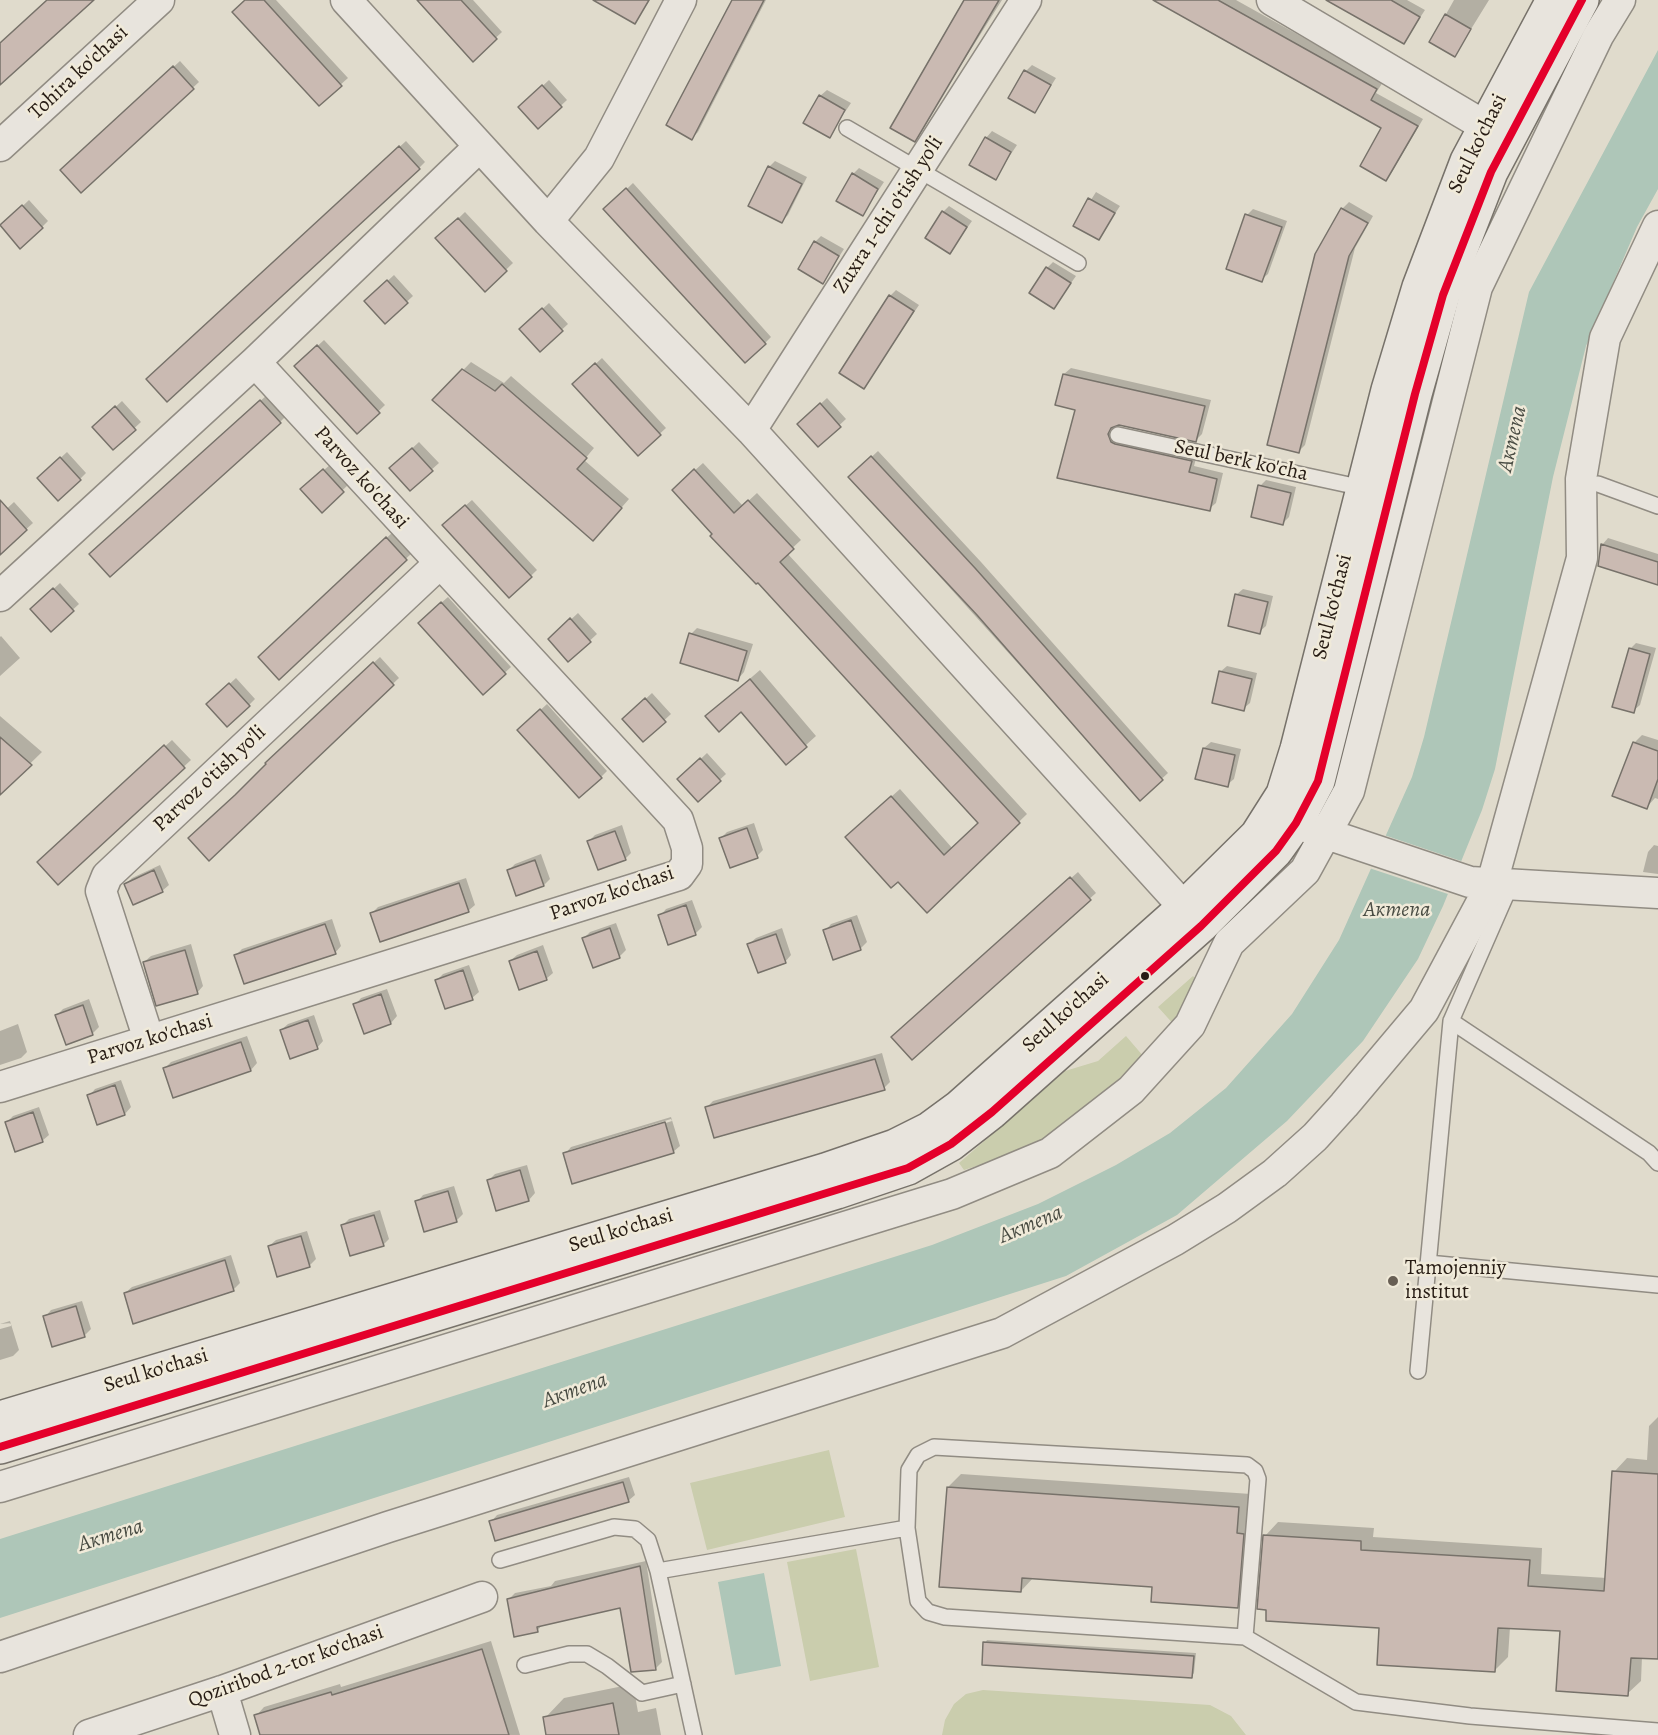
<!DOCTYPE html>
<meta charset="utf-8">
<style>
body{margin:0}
canvas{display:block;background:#e0dbcc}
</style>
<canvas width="1658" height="1735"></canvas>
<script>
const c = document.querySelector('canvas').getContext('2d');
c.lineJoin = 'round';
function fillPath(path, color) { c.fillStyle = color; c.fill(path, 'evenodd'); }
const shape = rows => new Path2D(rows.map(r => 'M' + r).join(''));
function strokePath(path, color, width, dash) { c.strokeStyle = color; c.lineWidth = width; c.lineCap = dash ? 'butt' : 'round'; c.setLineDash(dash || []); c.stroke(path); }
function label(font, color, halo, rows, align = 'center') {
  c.font = font + ' Alegreya,serif'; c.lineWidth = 5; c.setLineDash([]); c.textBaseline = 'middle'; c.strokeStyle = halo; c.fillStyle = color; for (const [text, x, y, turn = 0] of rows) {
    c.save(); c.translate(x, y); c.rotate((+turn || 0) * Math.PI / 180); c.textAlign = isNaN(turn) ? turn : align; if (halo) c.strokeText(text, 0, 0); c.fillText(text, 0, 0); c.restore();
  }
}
fillPath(shape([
 [1193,976,1201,984,1176,1027,1158,1007],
 [1126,1036,1144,1057,1060,1130,1033,1148,964,1170,959,1163,1065,1071,1098,1061],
 [829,1450,845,1517,707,1550,690,1483],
 [856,1549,879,1667,810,1681,787,1562],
 [983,1690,1210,1705,1231,1716,1246,1735,942,1735,945,1720,954,1704,966,1694]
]), '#cacdad');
fillPath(shape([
 [1658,50,1658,189,1637,227,1586,346,1553,477,1495,769,1482,810,1443,906,1418,959,1363,1041,1287,1121,1177,1215,1066,1276,0,1618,0,1539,932,1245,1038,1204,1116,1165,1170,1133,1226,1088,1292,1014,1339,940,1412,777,1424,737,1529,292],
 [764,1573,781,1666,735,1675,718,1582]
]), '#aec6b8');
fillPath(shape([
 [1384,835,1464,862,1451,895,1369,868]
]), '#e0dbcc');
fillPath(shape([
 [247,0,276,0,348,78,319,104],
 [418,0,473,0,502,32,473,59],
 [616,0,650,0,635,22],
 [732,0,766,0,698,132,692,138],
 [967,0,1002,0,914,140],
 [1156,0,1236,0,1383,82,1376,93,1423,119,1392,172,1386,179,1383,127],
 [1327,0,1407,0,1425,10,1404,42],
 [1454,0,1489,0,1455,55,1431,41],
 [180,61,199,82,81,191,69,164],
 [1032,65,1056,78,1035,111,1026,71],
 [549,80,567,100,538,127,520,107],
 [827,90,851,103,829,136,820,96],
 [992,131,1017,145,995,178,986,138],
 [406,141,425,162,419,168,154,372],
 [775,161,807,177,788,215,782,221,769,167],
 [859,168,884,182,862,215,853,174],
 [633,183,771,337,765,343,605,210],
 [1096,192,1120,206,1099,238,1075,225],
 [29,200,48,221,42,227,8,220],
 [1349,202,1373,216,1355,248,1305,445,1299,451,1342,209],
 [949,206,972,221,950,252,943,212],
 [1253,209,1287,221,1268,274,1261,280,1247,215],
 [465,212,513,263,485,290,437,239],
 [821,236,844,249,823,282,815,242],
 [1053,262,1076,276,1054,307,1047,268],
 [394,275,413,296,385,322,366,301],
 [896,290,919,305,864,387,890,296],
 [549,303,568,324,540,350,521,329],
 [324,340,385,405,357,432,296,366],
 [602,358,666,428,638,454,574,384],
 [471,362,504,383,511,376,594,448,584,460,629,499,602,530,434,400],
 [1071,368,1211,400,1202,434,1196,440,1119,424,1116,425,1114,431,1197,455,1194,466,1223,473,1216,503,1209,509,1059,476,1076,409,1064,374],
 [267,395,286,416,280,422,98,548],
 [827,398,846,419,818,445,799,424],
 [122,401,141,422,113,448,94,427],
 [419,442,439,463,410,489,391,468],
 [878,451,981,562,1168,773,1140,799,850,477],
 [67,452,86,473,80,479,39,478],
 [703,463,743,506,757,493,801,540,787,553,1027,814,927,911,855,829,900,789,953,849,980,823,714,534,682,482],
 [331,464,349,484,322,510,309,483],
 [1266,480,1296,487,1289,517,1283,523,1260,486],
 [472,500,537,570,510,596,450,519],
 [14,502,33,523,0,553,0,515],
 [393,532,412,553,279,678,365,558],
 [1608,538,1658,554,1658,584,1602,545],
 [60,583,79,604,51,630,32,609],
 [1243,589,1273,596,1266,626,1259,632,1236,595],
 [448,597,511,667,483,693,426,616],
 [578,613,597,634,569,660,550,639],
 [697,628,753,644,744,672,738,679,691,634],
 [1,636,20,658,0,676,0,637],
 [1636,643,1656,648,1640,705,1633,711,1630,649],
 [380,657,399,678,209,859,243,789,273,756],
 [1227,666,1257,673,1250,703,1243,709,1220,672],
 [760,670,816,736,786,763,741,710,717,707],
 [236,678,255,699,249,705,208,704],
 [652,693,671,714,643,740,624,719],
 [547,704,607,771,601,777,519,730],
 [0,716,42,752,0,793],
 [1642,735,1658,740,1658,799,1655,798,1646,808,1634,743],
 [172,740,191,760,58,883,46,855],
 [1211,742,1241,749,1234,779,1227,785,1204,748],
 [707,753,726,774,698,800,686,773],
 [754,823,763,850,757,856,721,838,727,832],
 [622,825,631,853,625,859,589,841,595,835],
 [1654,845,1658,846,1658,874,1643,872,1648,852],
 [541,854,550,879,544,885,509,870,515,864],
 [160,865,169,885,162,891,126,884,132,878],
 [1078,872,1096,893,912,1058,899,1031],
 [466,878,475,905,468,911,372,913,378,907],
 [692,900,702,927,695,934,660,916,666,909],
 [857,915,867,942,860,949,825,931,831,924],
 [332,919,341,946,335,953,236,955,242,949],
 [616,923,626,950,620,956,593,966,584,938,590,932],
 [782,928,791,955,785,962,749,944,756,938],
 [191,944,203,986,197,993,144,962,151,956],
 [543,945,553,973,546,979,510,961,517,955],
 [469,965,479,992,472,998,436,981,443,974],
 [387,989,397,1016,391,1023,364,1032,355,1005,361,998],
 [89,999,99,1027,93,1033,66,1043,57,1015,63,1009],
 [314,1015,323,1041,317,1048,281,1030,288,1024],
 [18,1024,27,1052,21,1058,0,1065,0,1031],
 [247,1036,257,1063,251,1070,174,1096,164,1069,171,1062],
 [882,1053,890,1082,884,1088,706,1108,713,1101],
 [121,1080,131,1107,125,1114,98,1123,89,1096,95,1089],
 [39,1107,49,1135,42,1141,6,1123,13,1116],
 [671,1117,680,1146,673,1152,565,1154,571,1147],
 [671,1119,672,1121,570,1153,570,1150],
 [527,1165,535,1193,529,1200,489,1180,495,1174],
 [454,1186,463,1214,456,1221,417,1202,423,1195],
 [380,1210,389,1239,383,1245,343,1225,349,1219],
 [307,1231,316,1259,309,1266,269,1246,276,1240],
 [231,1255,240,1283,233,1290,125,1293,132,1287],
 [82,1301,91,1329,84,1336,45,1317,51,1310],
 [10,1321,19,1350,13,1356,0,1360,0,1329,11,1326,11,1323,0,1324],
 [1658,1417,1658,1658,1642,1657,1641,1681,1627,1694,1561,1630,1510,1627,1508,1657,1494,1671,1381,1627,1265,1536,1278,1522,1374,1528,1373,1537,1542,1548,1541,1574,1607,1578,1614,1472,1627,1458,1647,1460,1649,1426],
 [961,1474,1251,1494,1250,1593,1237,1606,1154,1586,1034,1577,1021,1591,948,1487],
 [629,1477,635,1495,628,1501,491,1522,497,1515],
 [646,1561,662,1662,656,1668,622,1606,543,1624,537,1631,508,1600,515,1593,551,1586,555,1581],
 [987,1640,1196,1653,1194,1673,1192,1676,985,1643],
 [491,1641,520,1735,261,1735,256,1716,264,1707,340,1684,341,1687],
 [633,1684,638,1712,656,1708,661,1735,548,1735,545,1718,564,1698]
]), '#0003');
const building = shape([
 [47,0,94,0,0,85,0,43,47,0],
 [245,0,264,0,342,86,319,106,232,12,245,0],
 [417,0,461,0,497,39,473,62,417,0],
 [593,0,649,0,635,24,593,0],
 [732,0,764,0,692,140,666,125,732,0],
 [964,0,999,0,915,142,890,128,964,0],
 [1153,0,1218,0,1377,89,1371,100,1418,126,1386,181,1360,166,1381,128,1153,0],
 [1326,0,1391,0,1420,17,1404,44,1326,0],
 [1445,14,1471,29,1455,57,1429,42,1445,14],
 [173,66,194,89,81,193,60,170,173,66],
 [1024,70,1051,85,1035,113,1008,98,1024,70],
 [542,85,562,107,538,129,518,107,542,85],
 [819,95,845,110,830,138,803,123,819,95],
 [985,137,1011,152,996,180,969,165,985,137],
 [399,146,420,169,167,402,146,379,399,146],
 [768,166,802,184,782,223,748,206,768,166],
 [852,173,878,189,863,216,836,201,852,173],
 [626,188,766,344,745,363,603,209,626,188],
 [1088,198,1115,213,1099,240,1073,226,1088,198],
 [22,205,43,228,20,249,0,225,22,205],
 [1341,208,1368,223,1349,256,1299,453,1267,445,1315,254,1341,208],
 [942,211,967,227,950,254,925,238,942,211],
 [1245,214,1282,227,1262,282,1226,269,1245,214],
 [458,218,507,271,485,292,435,238,458,218],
 [814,241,839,256,823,284,798,269,814,241],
 [1046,267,1071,283,1054,309,1029,293,1046,267],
 [387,280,408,303,385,324,364,301,387,280],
 [889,295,914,311,864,389,839,373,889,295],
 [542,308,563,331,540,352,519,329,542,308],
 [317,345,380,413,357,434,294,366,317,345],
 [595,363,661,435,638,456,572,384,595,363],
 [462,369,495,391,502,384,587,458,577,469,622,508,593,541,432,400,462,369],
 [1063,374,1205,406,1196,442,1119,425,1111,428,1108,434,1111,442,1115,444,1192,461,1189,472,1217,479,1210,511,1057,478,1075,410,1055,405,1063,374],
 [260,400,281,423,110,577,89,554,260,400],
 [820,403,841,427,818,447,797,424,820,403],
 [115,406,136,430,113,450,92,427,115,406],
 [412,448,433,471,410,491,389,468,412,448],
 [871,456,975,568,1163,780,1140,801,977,615,848,477,871,456],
 [60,457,81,480,58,501,37,478,60,457],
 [323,469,344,492,322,513,300,489,323,469],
 [694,469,734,513,748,500,794,549,780,562,1020,823,927,913,898,882,891,888,845,837,891,796,944,855,978,823,758,583,756,584,710,536,712,534,672,490,694,469],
 [1258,485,1291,493,1283,525,1251,517,1258,485],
 [0,500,27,530,0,555,0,500],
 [465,505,532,577,509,598,442,525,465,505],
 [386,537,407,560,279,680,258,657,386,537],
 [1601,544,1658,562,1658,585,1598,566,1601,544],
 [53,588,74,611,51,632,30,609,53,588],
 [1235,594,1268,602,1260,634,1228,626,1235,594],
 [441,602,506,674,483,695,418,623,441,602],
 [570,618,591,642,568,662,548,639,570,618],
 [689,633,747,651,738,681,680,663,689,633],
 [1629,648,1650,654,1634,713,1612,707,1629,648],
 [373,662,394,685,209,861,188,838,235,795,266,764,265,763,373,662],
 [1219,671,1252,679,1244,711,1212,703,1219,671],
 [750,679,807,747,786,765,741,712,719,732,705,716,750,679],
 [229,683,250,706,227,727,206,704,229,683],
 [645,698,666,722,643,742,622,719,645,698],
 [540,709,602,778,579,798,517,730,540,709],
 [0,737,32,765,0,795,0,737],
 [1633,742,1658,751,1658,779,1647,809,1612,796,1633,742],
 [164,745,185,768,58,885,37,862,164,745],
 [1203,748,1235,755,1228,787,1195,779,1203,748],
 [700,758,721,781,698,802,677,779,700,758],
 [747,828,758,858,730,868,719,838,747,828],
 [615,831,626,860,598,870,587,841,615,831],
 [535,860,544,886,516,896,507,870,535,860],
 [154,870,163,892,133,905,124,884,154,870],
 [1070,877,1091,900,912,1060,891,1037,1070,877],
 [459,883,469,912,380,942,370,913,459,883],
 [686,905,696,935,668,945,658,915,686,905],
 [851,920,861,950,833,960,823,930,851,920],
 [325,924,336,954,244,984,234,955,325,924],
 [610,928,620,958,593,968,582,938,610,928],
 [776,934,786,963,758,973,747,944,776,934],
 [185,950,198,994,156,1006,143,962,185,950],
 [537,951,547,980,519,990,509,961,537,951],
 [463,970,473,1000,445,1009,435,980,463,970],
 [381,994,391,1024,364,1034,353,1004,381,994],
 [83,1005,93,1035,66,1045,55,1015,83,1005],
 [308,1020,318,1049,290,1059,280,1030,308,1020],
 [241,1042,251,1071,173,1098,163,1068,241,1042],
 [875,1059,885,1090,714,1138,705,1107,875,1059],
 [115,1085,125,1115,97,1125,87,1095,115,1085],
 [33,1112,43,1142,15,1152,5,1122,33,1112],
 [665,1122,674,1153,572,1184,563,1153,665,1122],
 [520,1170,529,1201,496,1211,487,1180,520,1170],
 [448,1191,457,1222,424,1232,415,1201,448,1191],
 [374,1215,384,1246,350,1256,341,1225,374,1215],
 [301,1236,310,1267,277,1277,268,1246,301,1236],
 [225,1260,234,1291,133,1324,124,1293,225,1260],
 [76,1306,85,1337,52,1347,43,1316,76,1306],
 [1612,1471,1658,1474,1658,1659,1631,1658,1628,1696,1556,1691,1560,1631,1498,1628,1495,1672,1377,1665,1379,1628,1266,1621,1266,1610,1257,1609,1263,1535,1361,1541,1361,1550,1530,1560,1528,1586,1604,1591,1612,1471],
 [623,1482,629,1502,495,1541,489,1521,623,1482],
 [947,1487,1239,1507,1237,1533,1244,1534,1238,1608,1151,1602,1152,1587,1022,1578,1021,1592,939,1587,947,1487],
 [640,1566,656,1670,631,1672,620,1608,537,1627,538,1632,514,1637,507,1599,640,1566],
 [983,1642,1194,1656,1192,1678,982,1665,983,1642],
 [482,1649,509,1735,260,1735,254,1715,331,1692,332,1695,482,1649],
 [613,1703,619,1735,546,1735,543,1717,613,1703]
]);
fillPath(building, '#cabab2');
strokePath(building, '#77726a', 1.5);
const lane = shape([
 [847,128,1078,263],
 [1118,435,1363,488],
 [1598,484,1658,506],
 [1510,886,1451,1021,1649,1153,1658,1163],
 [1428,1263,1658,1285],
 [1418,1371,1451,1021],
 [500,1560,614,1527,635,1529,648,1540,658,1571,907,1528],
 [658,1571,694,1735],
 [1245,1637,1258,1479,1255,1471,1247,1465,934,1447,918,1455,909,1470,907,1528,918,1601,928,1612,945,1617,1245,1637,1356,1702,1470,1716,1658,1731],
 [525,1665,569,1654,587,1654,607,1666,642,1693,683,1684]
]);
const street = shape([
 [346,0,548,221,751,430,1201,926],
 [1272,0,1505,138],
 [0,146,159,0],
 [548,221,599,158,681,0],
 [751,430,1026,0],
 [0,596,255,362,479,147],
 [1309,828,1470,882,1658,893],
 [149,1040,101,891,107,876,439,564],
 [0,1087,679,875,687,864,687,848,678,820,255,362],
 [0,1487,952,1194,1050,1153,1131,1090,1190,1025,1229,943,1305,871,1349,791,1477,287,1598,36,1620,0],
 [0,1657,388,1527,1002,1333,1175,1240,1227,1208,1275,1173,1315,1137,1344,1105,1424,1010,1492,883,1582,558,1581,479,1605,338,1658,226],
 [222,1691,235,1735],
 [89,1735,222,1691,482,1597]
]);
const secondary = shape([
 [0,1418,825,1170,895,1146,929,1129,959,1107,1184,907,1257,835,1283,794,1297,749,1388,390,1419,287,1467,161,1553,0],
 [0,1447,837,1192,908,1168,951,1144,992,1112,1201,926,1276,851,1296,823,1318,781,1415,394,1443,295,1491,172,1582,0]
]);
strokePath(lane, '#918c83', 18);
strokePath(street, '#918c83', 33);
strokePath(secondary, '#77726a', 36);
strokePath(lane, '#e8e4dd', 15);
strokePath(street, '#e8e4dd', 30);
strokePath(secondary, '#e8e4dd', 33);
strokePath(shape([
 [0,1447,908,1168,951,1144,992,1112,1201,926,1276,851,1296,823,1318,781,1415,394,1443,295,1491,172,1582,0]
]), '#e4002b', 8);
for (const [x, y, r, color] of [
 [1145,976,5,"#271c14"],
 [1393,1281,6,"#685f54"]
]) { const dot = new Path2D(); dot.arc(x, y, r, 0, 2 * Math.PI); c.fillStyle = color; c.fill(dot); strokePath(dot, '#f0ead9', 2); }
label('21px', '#271c14', '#f0ead9', [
 ["Tohira ko'chasi",79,73,-43],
 ["Seul ko'chasi",1478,144,-64],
 ["Zuxra 1-chi o'tish yo'li",889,215,-57],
 ["Seul berk ko'cha",1241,461,12],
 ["Parvoz ko'chasi",361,478,48],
 ["Seul ko'chasi",1333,607,-76],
 ["Parvoz o'tish yo'li",210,779,-43],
 ["Parvoz ko'chasi",612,894,-19],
 ["Seul ko'chasi",1066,1013,-42],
 ["Parvoz ko'chasi",150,1040,-17],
 ["Seul ko'chasi",621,1231,-17],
 ["Seul ko'chasi",156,1371,-17],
 ["Qoziribod 2-tor ko‘chasi",286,1667,-20]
]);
label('21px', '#271c14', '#f0ead9', [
 ["Tamojenniy",1405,1269],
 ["institut",1405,1293]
], 'left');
label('italic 22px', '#494c43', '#f0ead9', [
 ["Актепа",1513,439,-77],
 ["Актепа",1397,911],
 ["Актепа",1031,1225,-23],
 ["Актепа",575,1391,-20],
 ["Актепа",111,1536,-17]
]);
</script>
